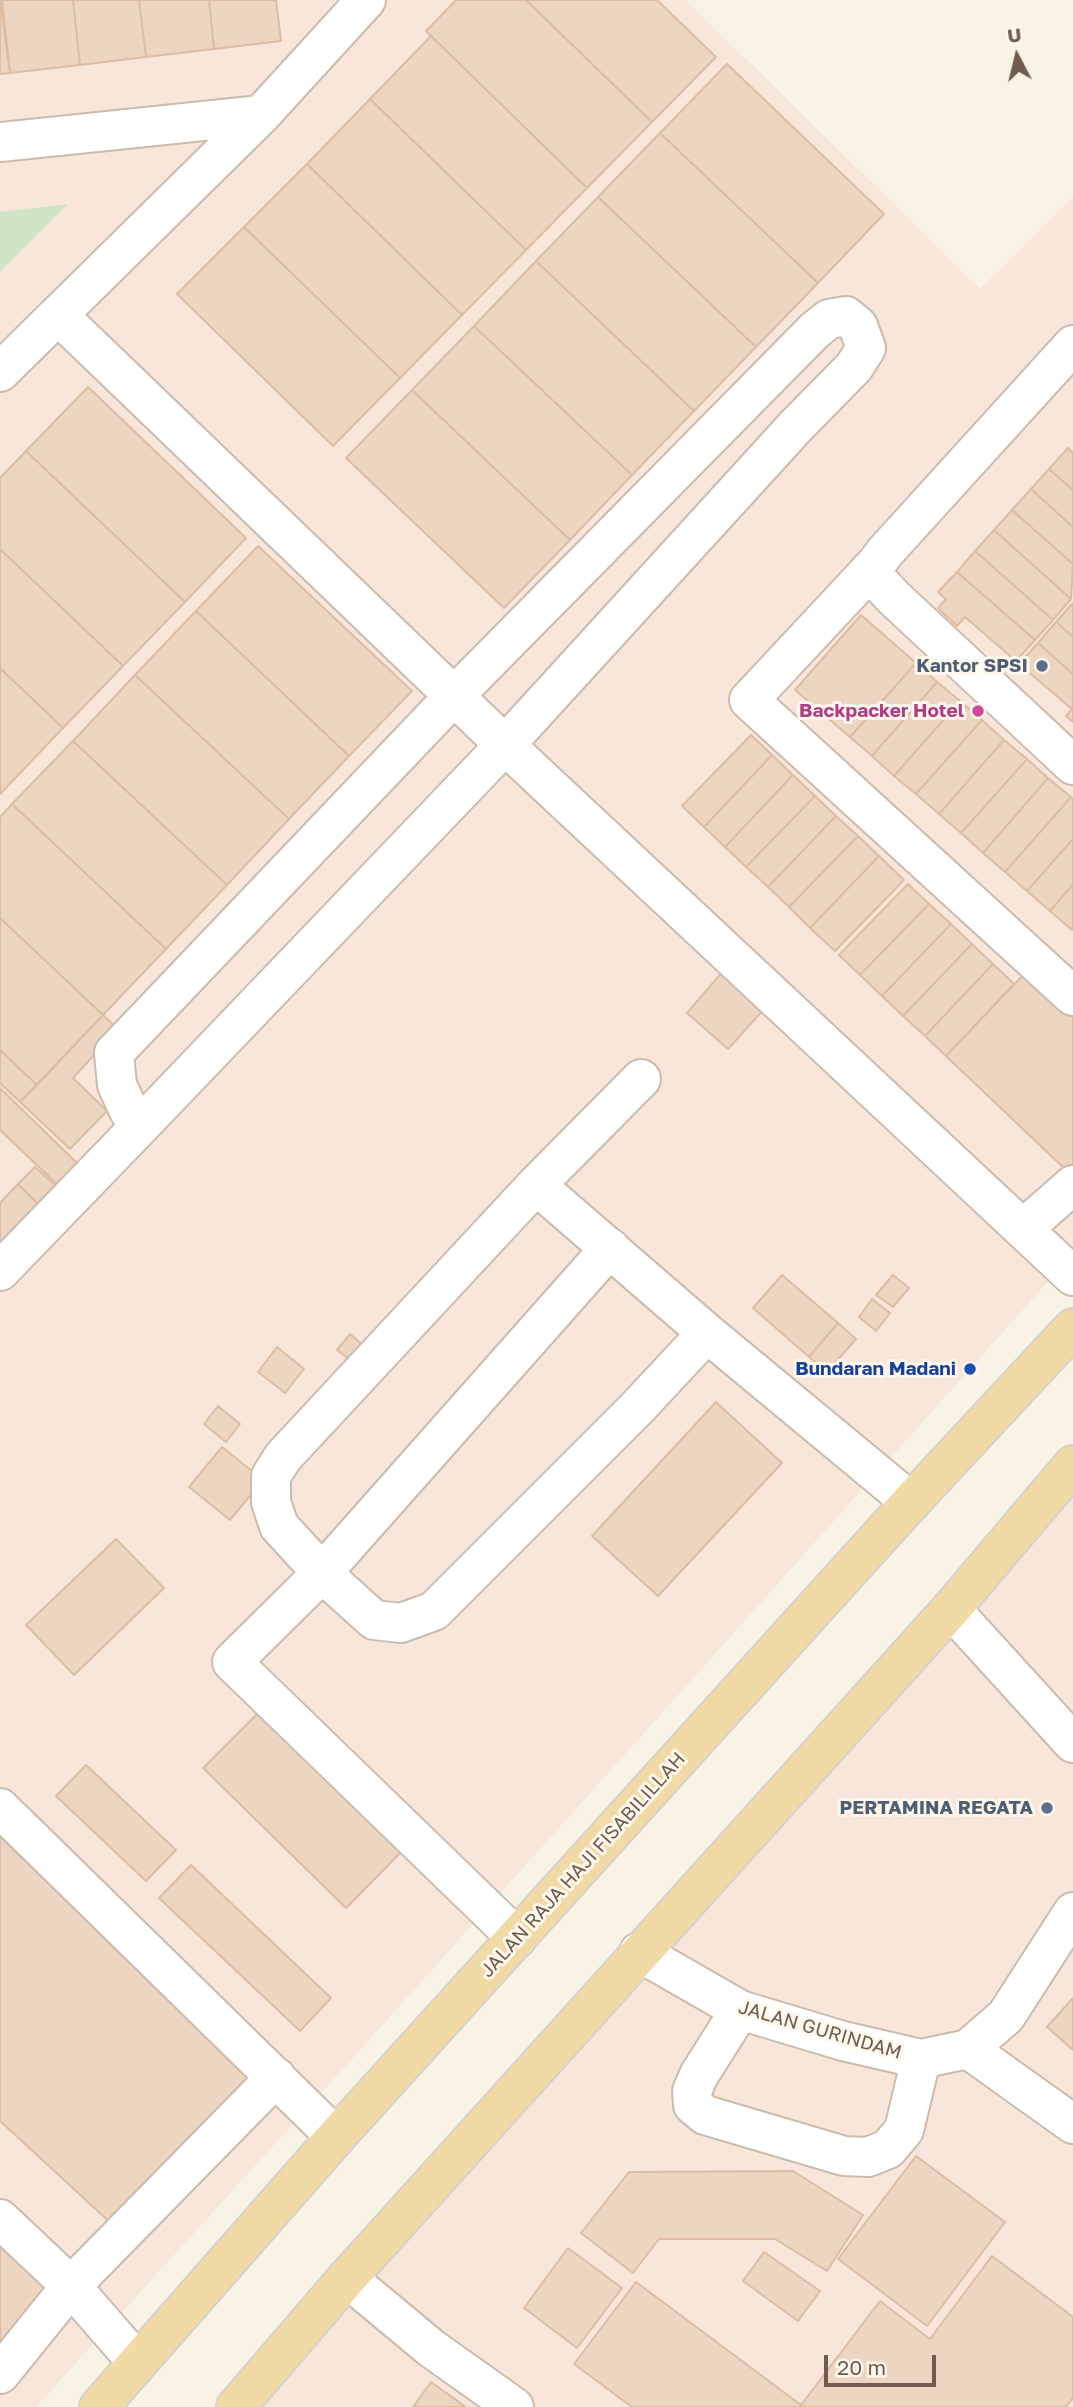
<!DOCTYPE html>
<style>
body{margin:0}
#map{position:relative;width:1073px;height:2407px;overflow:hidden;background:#f9f3e6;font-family:"Golos Text",sans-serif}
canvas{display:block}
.north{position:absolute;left:982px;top:21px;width:70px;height:70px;-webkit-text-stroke:5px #fdf7ec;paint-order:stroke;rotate:353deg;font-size:19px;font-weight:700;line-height:28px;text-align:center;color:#705c4e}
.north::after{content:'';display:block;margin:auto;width:24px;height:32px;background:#705c4e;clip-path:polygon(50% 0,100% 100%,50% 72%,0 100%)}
.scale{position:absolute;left:824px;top:2355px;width:112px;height:32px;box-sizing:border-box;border:4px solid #705c4e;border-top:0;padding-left:9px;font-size:21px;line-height:24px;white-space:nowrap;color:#705c4e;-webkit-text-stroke:5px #fdf7ec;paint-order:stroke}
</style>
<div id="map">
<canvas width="1073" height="2407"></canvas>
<div class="north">U</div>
<div class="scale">20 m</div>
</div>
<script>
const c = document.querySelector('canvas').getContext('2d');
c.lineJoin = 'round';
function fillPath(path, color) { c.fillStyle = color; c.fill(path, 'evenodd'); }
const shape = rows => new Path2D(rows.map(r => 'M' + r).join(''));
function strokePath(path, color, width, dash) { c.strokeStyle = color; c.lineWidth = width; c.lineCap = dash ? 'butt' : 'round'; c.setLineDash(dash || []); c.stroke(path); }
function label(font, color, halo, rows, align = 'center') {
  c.font = font + ' "Golos Text",sans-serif'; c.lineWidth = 6; c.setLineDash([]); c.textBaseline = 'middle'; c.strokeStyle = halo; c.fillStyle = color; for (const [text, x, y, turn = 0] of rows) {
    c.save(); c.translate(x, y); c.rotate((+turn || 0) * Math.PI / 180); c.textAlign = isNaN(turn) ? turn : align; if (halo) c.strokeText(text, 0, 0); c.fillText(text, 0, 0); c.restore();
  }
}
fillPath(shape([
 [0,0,686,0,980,289,1073,197,1073,1254,362,2048,36,2407,0,2407],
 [1073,1465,1073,2407,236,2407]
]), '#f8e6db');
fillPath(shape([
 [68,204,0,272,0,212]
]), '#d0e5c6');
const building = shape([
 [0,0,10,73,0,74,0,0],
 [2,0,73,0,80,65,10,73,2,0],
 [73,0,139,0,146,57,80,65,73,0],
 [139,0,209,0,214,49,146,57,139,0],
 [209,0,276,0,281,41,214,49,209,0],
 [456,0,526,0,652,122,587,188,426,31,456,0],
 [526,0,657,0,716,57,652,122,526,0],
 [431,36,587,188,526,250,370,99,431,36],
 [727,64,884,214,818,283,660,133,727,64],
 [370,99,526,250,462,315,307,164,370,99],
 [660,133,818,283,756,347,598,197,660,133],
 [307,164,462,315,400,378,244,227,307,164],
 [598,197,756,347,694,411,536,261,598,197],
 [244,227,400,378,333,446,177,294,244,227],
 [536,261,694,411,632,475,474,326,536,261],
 [474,326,632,475,570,540,412,390,474,326],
 [88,387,246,538,185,602,26,451,88,387],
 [412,390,570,540,504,608,346,458,412,390],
 [1068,448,1073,453,1073,490,1049,469,1068,448],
 [26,451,185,602,123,666,0,549,0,478,26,451],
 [1049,469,1073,490,1073,527,1031,489,1049,469],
 [1031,489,1073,527,1073,564,1012,510,1031,489],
 [1012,510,1073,564,1071,599,994,530,1012,510],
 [994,530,1071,599,1053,620,975,551,994,530],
 [258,546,412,691,349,756,196,611,258,546],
 [0,549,123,666,63,728,0,668,0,549],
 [975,551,1053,620,1035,640,957,572,975,551],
 [957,572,1035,640,1016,661,965,617,957,626,938,608,946,599,938,592,957,572],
 [1073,603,1073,637,1056,622,1073,603],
 [196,611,349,756,289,819,135,675,196,611],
 [861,615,916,663,850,737,795,690,861,615],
 [1056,622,1073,637,1073,674,1038,643,1056,622],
 [1038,643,1073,674,1073,722,1066,716,1072,709,1019,664,1038,643],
 [916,663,937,682,872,756,850,737,916,663],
 [0,668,63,728,0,794,0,668],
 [135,675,289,819,227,885,73,741,135,675],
 [937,682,960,701,894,776,872,756,937,682],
 [960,701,982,720,916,794,894,776,960,701],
 [982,720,1004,740,939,814,916,794,982,720],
 [751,735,772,755,704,827,682,806,751,735],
 [1004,740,1027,759,961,833,939,814,1004,740],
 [73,741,227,885,166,949,12,804,73,741],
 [772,755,793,775,725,847,704,827,772,755],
 [1027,759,1048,778,983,853,961,833,1027,759],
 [793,775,815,796,746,867,725,847,793,775],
 [1048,778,1071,797,1005,872,983,853,1048,778],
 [815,796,836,816,768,887,746,867,815,796],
 [1071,797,1073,799,1073,839,1027,891,1005,872,1071,797],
 [12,804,166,949,103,1015,0,918,0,817,12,804],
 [836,816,858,836,789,907,768,887,836,816],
 [858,836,879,856,810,928,789,907,858,836],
 [1073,839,1073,884,1050,911,1027,891,1073,839],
 [879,856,904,880,835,951,810,928,879,856],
 [908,884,929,904,860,975,839,955,908,884],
 [1073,884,1073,928,1072,930,1050,911,1073,884],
 [929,904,951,924,882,996,860,975,929,904],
 [0,918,103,1015,37,1085,0,1050,0,918],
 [951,924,972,944,903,1016,882,996,951,924],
 [972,944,993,964,925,1036,903,1016,972,944],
 [993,964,1014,984,946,1056,925,1036,993,964],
 [724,970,766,1007,728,1049,687,1013,724,970],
 [1028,970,1073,1013,1073,1164,1067,1171,946,1056,1028,970],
 [103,1015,118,1029,73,1078,107,1111,70,1149,20,1102,103,1015],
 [0,1050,37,1085,20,1102,0,1083,0,1050],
 [0,1088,77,1163,57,1184,0,1130,0,1088],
 [35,1167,57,1187,39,1205,18,1184,35,1167],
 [18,1184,39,1205,0,1246,0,1203,18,1184],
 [782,1275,838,1323,809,1357,753,1308,782,1275],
 [893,1275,909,1288,893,1307,876,1295,893,1275],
 [872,1299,890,1313,876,1331,859,1317,872,1299],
 [838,1323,856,1339,827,1372,809,1357,838,1323],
 [350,1334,372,1353,360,1368,337,1350,350,1334],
 [277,1347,304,1369,285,1393,258,1372,277,1347],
 [716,1402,782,1463,658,1596,592,1536,716,1402],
 [218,1406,240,1424,226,1442,204,1424,218,1406],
 [222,1447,263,1480,230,1520,189,1487,222,1447],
 [116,1539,164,1588,74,1675,26,1625,116,1539],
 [266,1705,409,1844,346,1908,203,1768,266,1705],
 [86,1765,176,1850,146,1881,56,1796,86,1765],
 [0,1836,258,2073,115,2227,0,2121,0,1836],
 [191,1865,331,1998,300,2031,159,1898,191,1865],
 [1073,1998,1073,2050,1047,2027,1073,1998],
 [916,2156,1005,2222,927,2326,838,2259,916,2156],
 [793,2171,863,2215,827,2271,775,2239,659,2239,633,2273,581,2233,629,2172,793,2171],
 [0,2232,64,2291,0,2360,0,2232],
 [568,2248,622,2288,577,2348,524,2308,568,2248],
 [764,2252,820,2291,798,2321,743,2281,764,2252],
 [992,2256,1073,2317,1073,2398,1066,2407,632,2407,574,2364,636,2282,801,2405,880,2301,930,2339,992,2256],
 [431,2382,466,2407,413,2407,431,2382]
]);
fillPath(building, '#ecd5c1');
strokePath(building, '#dcbda3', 2);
const minor = shape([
 [0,142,261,115],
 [58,315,505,745,1073,1276],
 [1073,345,885,552,876,564,749,700,1073,996],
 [0,372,261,115,366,0],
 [869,571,893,597,1073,765],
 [641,1079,536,1185,283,1457,271,1476,271,1502,279,1526,322,1573,374,1620,401,1623,434,1611,637,1408,707,1333],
 [536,1185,707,1333,911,1502],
 [1024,1228,1073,1185],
 [0,1271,146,1120,505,745,796,426,854,367,866,348,858,326,846,316,829,319,815,330,454,696,114,1053,117,1085,129,1111,146,1120],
 [951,1609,1073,1743],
 [0,1808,336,2137],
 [517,1938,232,1662,322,1573,610,1248],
 [639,1952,740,2010,843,2041,921,2059,968,2049,1073,2124],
 [740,2010,699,2075,692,2091,693,2105,705,2115,844,2156,868,2157,888,2149,904,2130,921,2059],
 [968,2049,1006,2016,1073,1912],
 [0,2219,71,2286,137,2362],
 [347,2278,431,2348,514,2407],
 [0,2374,71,2286,276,2077]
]);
const major = shape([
 [99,2407,336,2137,911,1502,1073,1328],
 [236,2407,347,2278,951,1609,1073,1465]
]);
strokePath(minor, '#cabcad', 42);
strokePath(major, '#d7d1cd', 42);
strokePath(minor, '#fff', 38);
strokePath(major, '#f1daa6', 38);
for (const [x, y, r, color] of [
 [1042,666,7,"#5c6f8a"],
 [978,711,7,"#d1479c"],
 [970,1369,7,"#1a4fb4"],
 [1047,1808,7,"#5c6f8a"]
]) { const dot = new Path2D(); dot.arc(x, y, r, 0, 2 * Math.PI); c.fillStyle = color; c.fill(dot); strokePath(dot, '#fdf7ec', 2.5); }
label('bold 19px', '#4e5e75', '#fdf7ec', [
 ["Kantor SPSI",1028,666],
 ["PERTAMINA REGATA",1033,1808]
], 'right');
label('bold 19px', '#b23c85', '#fdf7ec', [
 ["Backpacker Hotel",964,711]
], 'right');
label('bold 19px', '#164399', '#fdf7ec', [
 ["Bundaran Madani",956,1369]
], 'right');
label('19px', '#705c4e', '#fdf7ec', [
 ["JALAN RAJA HAJI FISABILILLAH",583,1865,-48],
 ["JALAN GURINDAM",820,2030,16]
]);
</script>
